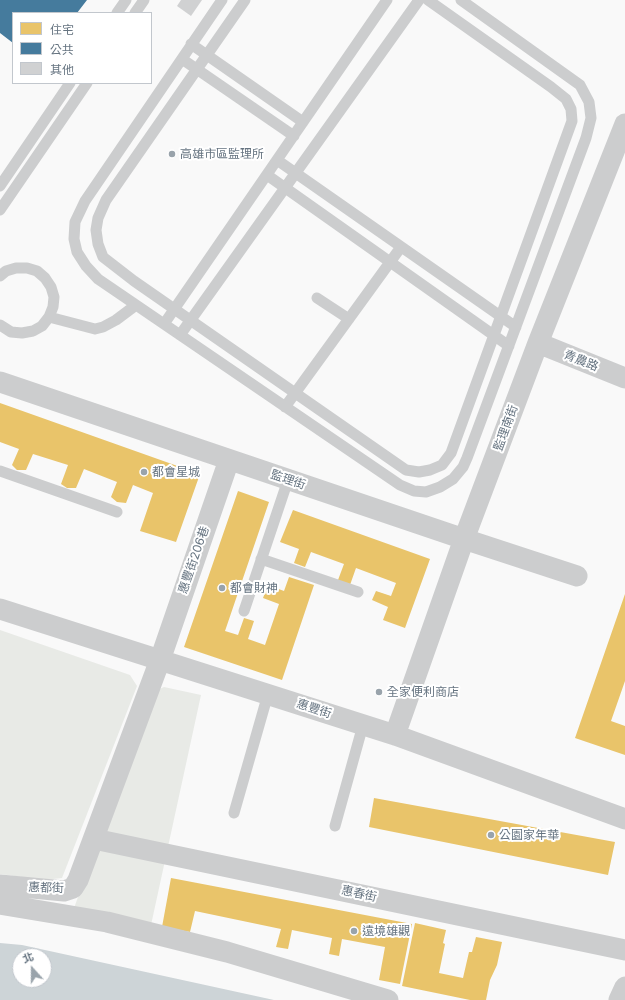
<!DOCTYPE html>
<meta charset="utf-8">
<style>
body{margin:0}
#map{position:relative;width:625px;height:1000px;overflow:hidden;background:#f9f9f9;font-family:Inter,"Noto Sans TC",sans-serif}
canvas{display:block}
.legend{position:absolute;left:12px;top:12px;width:140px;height:72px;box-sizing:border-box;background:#fff;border:1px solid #c2c7cd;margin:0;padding:5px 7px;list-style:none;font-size:12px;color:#667481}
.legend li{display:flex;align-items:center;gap:8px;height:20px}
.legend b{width:20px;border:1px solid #c2c7cd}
.north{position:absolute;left:12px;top:948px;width:40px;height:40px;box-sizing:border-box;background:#fff;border:1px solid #c2c7cd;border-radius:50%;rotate:339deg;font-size:11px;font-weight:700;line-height:16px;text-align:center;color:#667481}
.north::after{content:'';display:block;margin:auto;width:14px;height:18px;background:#99a3ab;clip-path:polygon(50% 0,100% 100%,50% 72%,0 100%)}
</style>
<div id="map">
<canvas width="625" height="1000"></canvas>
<ul class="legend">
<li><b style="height:11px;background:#e9c46a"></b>住宅</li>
<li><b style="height:11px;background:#457b9d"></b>公共</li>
<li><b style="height:11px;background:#d0d1d2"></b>其他</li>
</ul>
<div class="north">北</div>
</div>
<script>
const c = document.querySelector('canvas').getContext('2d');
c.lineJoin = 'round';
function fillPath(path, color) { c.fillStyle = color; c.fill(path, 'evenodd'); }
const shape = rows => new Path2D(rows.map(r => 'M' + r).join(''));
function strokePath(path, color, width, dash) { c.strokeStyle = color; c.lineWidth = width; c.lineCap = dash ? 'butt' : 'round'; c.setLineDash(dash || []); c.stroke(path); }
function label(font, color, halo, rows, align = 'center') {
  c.font = font + ' Inter,"Noto Sans TC",sans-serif'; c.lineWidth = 4; c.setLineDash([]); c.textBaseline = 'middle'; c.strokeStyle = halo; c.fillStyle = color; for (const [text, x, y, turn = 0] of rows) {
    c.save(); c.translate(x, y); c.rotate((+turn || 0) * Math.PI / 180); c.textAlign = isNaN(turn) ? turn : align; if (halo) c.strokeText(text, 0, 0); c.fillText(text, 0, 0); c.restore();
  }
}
fillPath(shape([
 [0,630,130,675,137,686,62,878,44,880,0,874],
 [164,687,201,695,151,925,74,908,153,692]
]), '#e8eae6');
fillPath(shape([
 [0,943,22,945,274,1000,0,1000],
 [20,956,44,956,44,980,20,980]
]), '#cdd4d7');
fillPath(shape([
 [0,403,200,474,176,542,140,531,153,493,133,485,126,503,117,502,111,497,117,482,84,469,76,488,67,488,61,484,68,465,33,454,26,470,17,470,12,465,19,449,0,442],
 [238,491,269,502,225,631,238,635,244,618,254,621,248,639,265,645,279,604,263,598,268,585,284,591,289,577,314,585,282,680,184,647],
 [293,510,430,559,405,628,383,620,388,607,372,600,376,591,391,596,396,583,356,568,350,585,338,580,344,564,311,552,305,567,294,563,299,549,280,542],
 [625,594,625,681,611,721,625,726,625,755,575,738],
 [374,798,615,842,608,875,369,827],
 [171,878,412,924,400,984,379,980,385,947,342,939,339,956,329,954,332,938,292,930,288,949,276,947,281,929,195,911,190,932,162,927],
 [415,923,446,930,443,943,445,944,439,973,463,978,469,952,472,952,476,937,502,942,497,965,490,980,486,1000,470,1000,402,986]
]), '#e9c46a');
fillPath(shape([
 [0,0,87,0,77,13,13,13,13,43,0,33]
]), '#457b9d');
fillPath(shape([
 [181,0,202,0,191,16,177,6]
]), '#d0d1d2');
strokePath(shape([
 [222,0,85,201,75,222,74,239,77,252,86,266,98,279,400,485,414,491,426,492,440,487,453,479,463,467,467,458,586,138,591,118,589,102,580,85,461,0],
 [245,0,106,200,98,218,96,230,98,244,103,257,134,281,393,461,406,470,419,472,430,470,442,465,451,453,572,121,571,109,566,99,551,87,428,0],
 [117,13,126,0],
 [135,13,144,0],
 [191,44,303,122],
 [182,59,294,136],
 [277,160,516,327],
 [267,175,509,346],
 [0,186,70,83],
 [0,210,87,83],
 [0,276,6,271,16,268,27,268,37,271,45,278,51,287,54,297,53,307,49,317,42,326,33,331,22,333,11,332,0,325],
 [317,298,349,319],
 [49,317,95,329,103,327,116,320,136,305],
 [164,324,387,0],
 [180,335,419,0],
 [285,407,401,247],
 [0,471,117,512],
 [261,559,358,592],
 [244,611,288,480],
 [234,813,268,694],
 [335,826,363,725]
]), '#cccdce', 11);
strokePath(shape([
 [538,343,625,378],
 [0,382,464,539,577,576],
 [0,609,395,735,625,819],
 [395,735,464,539,538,343,625,124],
 [94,839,625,950],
 [0,885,64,891,73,888,78,880,160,660,229,460],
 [0,904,107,922,227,952,388,1000],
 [619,1000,625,987]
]), '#cccdce', 21);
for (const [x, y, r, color] of [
 [172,154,4,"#99a3ab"],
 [144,472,4,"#99a3ab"],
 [222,588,4,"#99a3ab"],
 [379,692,4,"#99a3ab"],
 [491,835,4,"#99a3ab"],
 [354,931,4,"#99a3ab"]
]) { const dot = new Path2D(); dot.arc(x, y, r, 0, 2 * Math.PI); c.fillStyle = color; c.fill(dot); strokePath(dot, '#fff', 1.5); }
label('12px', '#667481', '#fff', [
 ["高雄市區監理所",180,154],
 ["都會星城",152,472],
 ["都會財神",230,588],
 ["全家便利商店",387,692],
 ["公園家年華",499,835],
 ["遠境雄觀",362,931]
], 'left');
label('12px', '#667481', '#fff', [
 ["青農路",581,361,22],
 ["監理南街",506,428,-70],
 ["監理街",288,480,19],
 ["惠豐街206巷",194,560,-71],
 ["惠豐街",314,709,18],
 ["惠都街",46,888,2],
 ["惠春街",359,894,12]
]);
</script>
